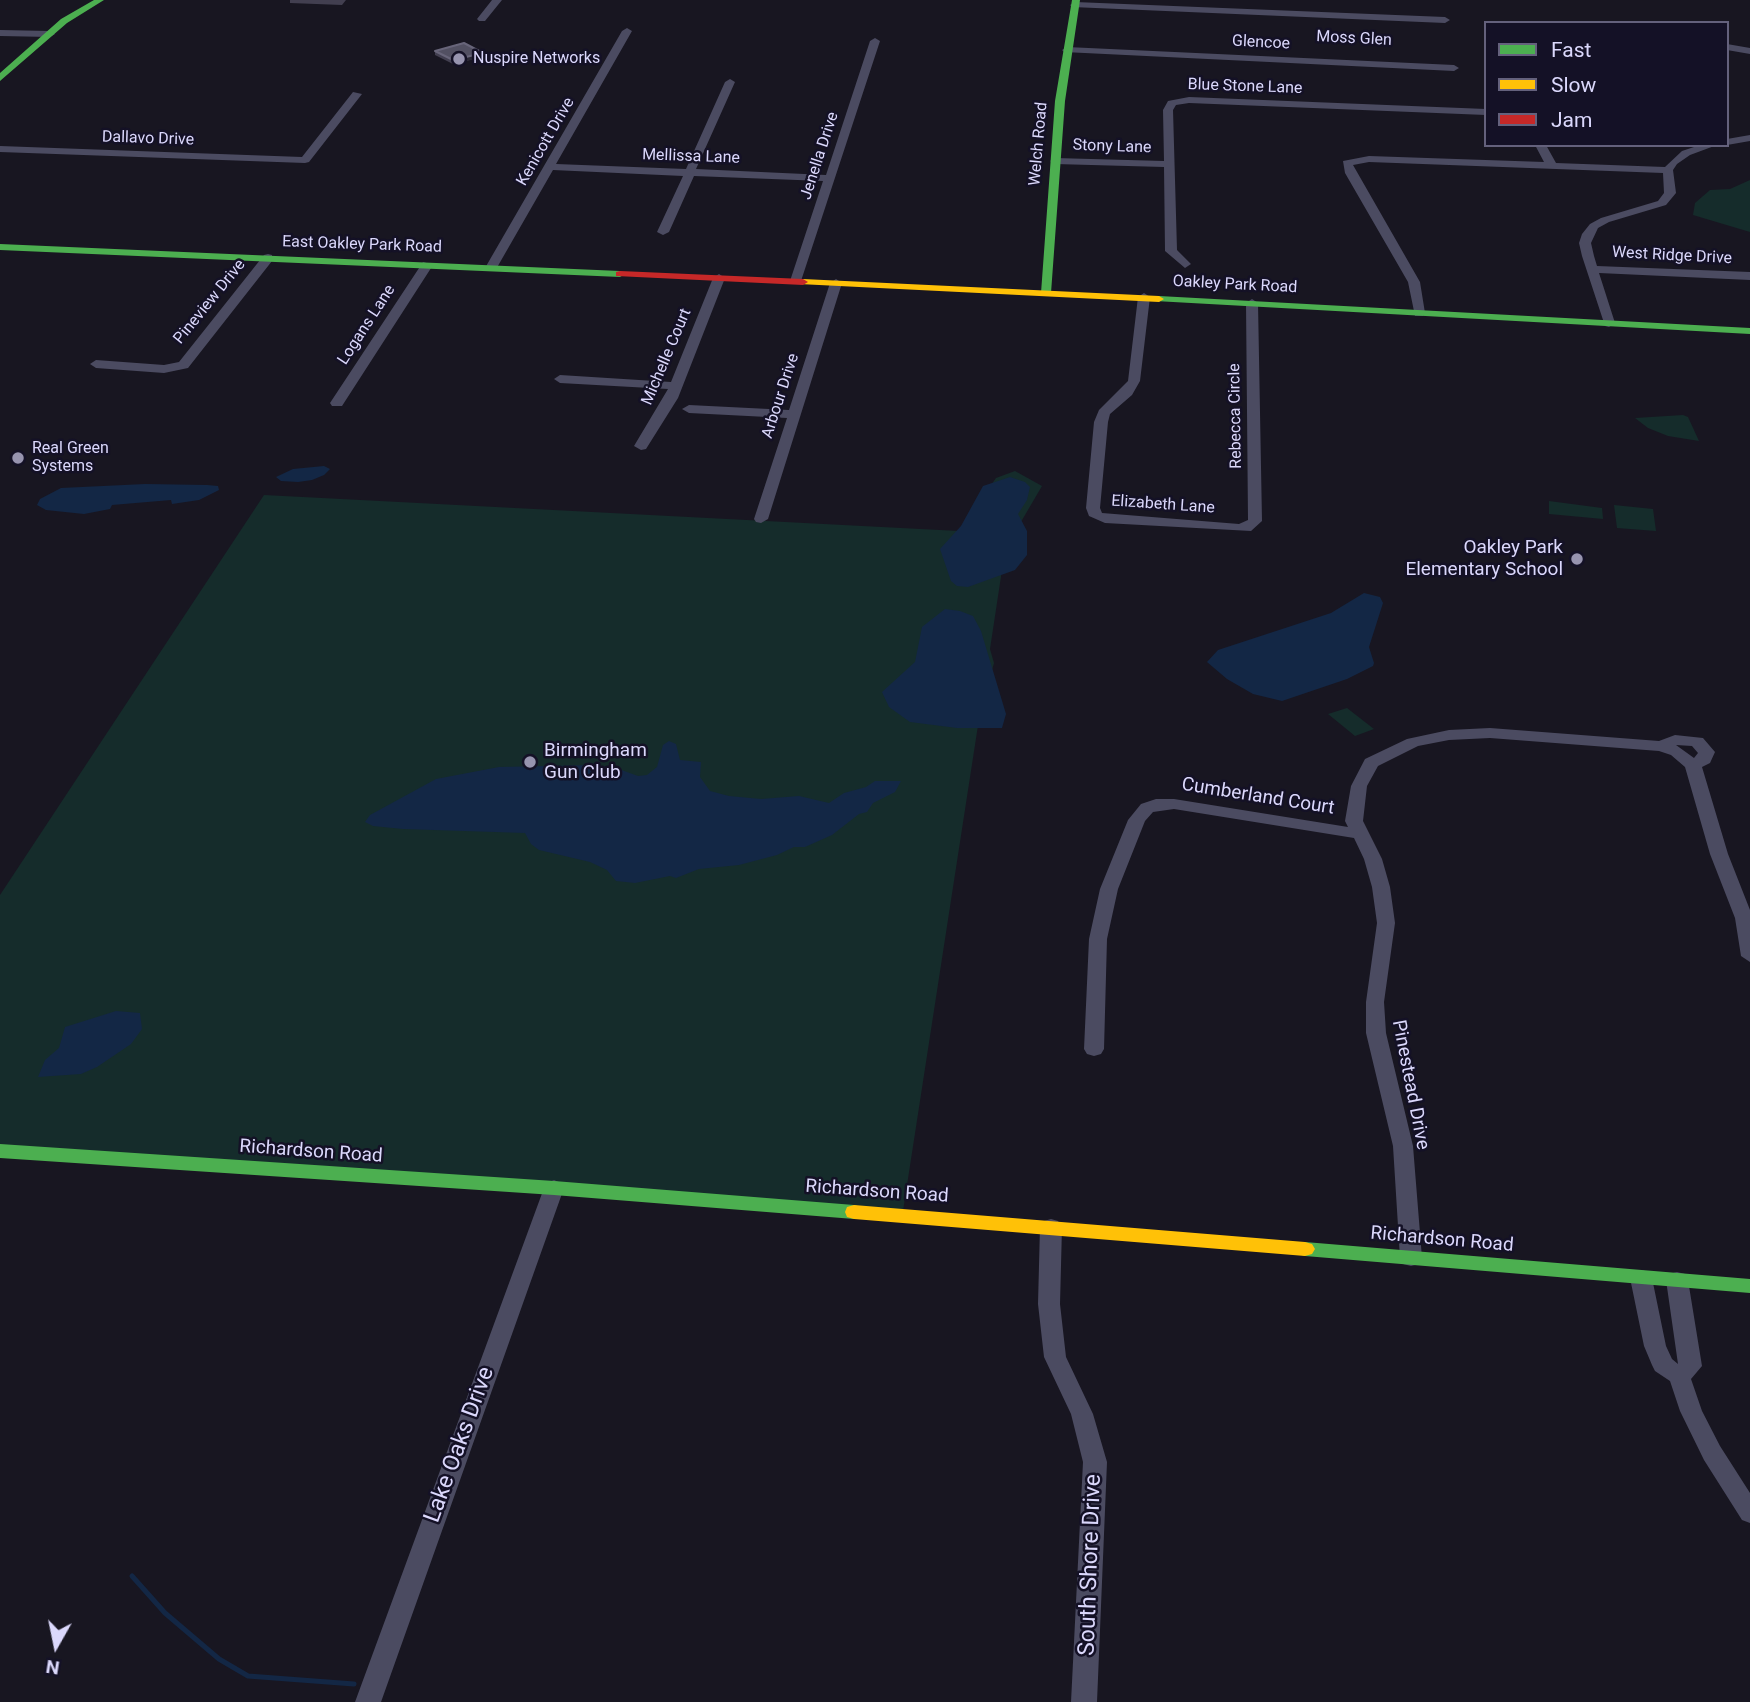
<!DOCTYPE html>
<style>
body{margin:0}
#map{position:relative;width:1750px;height:1702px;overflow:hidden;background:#181621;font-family:Roboto,sans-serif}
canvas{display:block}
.legend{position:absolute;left:1484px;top:21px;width:245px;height:126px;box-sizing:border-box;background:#141126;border:2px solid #64617c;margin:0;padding:9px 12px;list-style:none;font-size:21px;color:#dbd8fc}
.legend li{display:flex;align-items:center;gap:14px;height:35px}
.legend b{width:35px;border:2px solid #64617c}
.north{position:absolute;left:21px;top:1611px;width:70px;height:70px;-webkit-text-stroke:5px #141126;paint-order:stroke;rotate:189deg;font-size:19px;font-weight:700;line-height:28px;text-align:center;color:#dbd8fc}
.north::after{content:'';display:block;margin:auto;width:24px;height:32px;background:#dbd8fc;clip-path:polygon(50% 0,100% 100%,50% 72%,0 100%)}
</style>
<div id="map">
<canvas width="1750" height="1702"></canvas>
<ul class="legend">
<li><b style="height:9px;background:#4caf50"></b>Fast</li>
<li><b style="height:9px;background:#ffc107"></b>Slow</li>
<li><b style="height:9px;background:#c62828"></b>Jam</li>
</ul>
<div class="north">N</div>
</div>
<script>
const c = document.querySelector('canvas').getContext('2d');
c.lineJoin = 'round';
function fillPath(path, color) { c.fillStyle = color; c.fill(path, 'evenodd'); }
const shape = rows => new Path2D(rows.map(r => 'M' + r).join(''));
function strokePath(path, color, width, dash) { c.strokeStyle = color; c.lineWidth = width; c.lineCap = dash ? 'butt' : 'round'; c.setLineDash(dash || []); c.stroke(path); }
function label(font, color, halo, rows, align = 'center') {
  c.font = font + ' Roboto,sans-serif'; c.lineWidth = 5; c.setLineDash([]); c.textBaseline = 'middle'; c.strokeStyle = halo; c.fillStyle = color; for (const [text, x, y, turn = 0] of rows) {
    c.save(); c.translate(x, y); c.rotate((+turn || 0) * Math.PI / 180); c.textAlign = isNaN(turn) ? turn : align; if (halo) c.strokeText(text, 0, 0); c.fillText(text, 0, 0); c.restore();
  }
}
fillPath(shape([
 [1750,180,1750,232,1693,215,1695,203,1710,190,1730,189],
 [1683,415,1688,417,1699,441,1668,436,1648,428,1635,418],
 [1015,471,1042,486,1018,527,1002,570,990,649,994,663,979,719,903,1211,0,1148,0,895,264,495,959,531,996,478],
 [1549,501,1602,508,1603,519,1549,514],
 [1614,505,1653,509,1656,531,1617,528],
 [1347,708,1374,729,1355,736,1328,714]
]), '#152c2b');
fillPath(shape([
 [324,466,330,469,324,475,312,480,298,482,281,481,276,477,293,469],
 [1010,477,1025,482,1030,487,1027,500,1018,514,1027,531,1027,555,1015,570,968,587,957,586,951,581,940,549,961,526,983,486],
 [145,484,207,485,218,486,219,490,199,500,172,504,171,500,112,505,110,509,84,514,46,510,37,505,40,499,61,488],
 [1364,593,1380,597,1383,603,1369,647,1374,663,1373,666,1347,679,1282,701,1253,694,1227,679,1207,662,1218,650,1331,613],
 [945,609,960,611,973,616,981,631,1006,714,1002,728,957,728,910,722,889,707,882,692,915,662,922,627],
 [669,741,676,744,680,760,701,762,700,777,710,791,729,796,761,799,799,796,829,803,844,793,866,787,875,781,901,781,895,792,873,803,867,812,859,814,832,835,805,847,794,847,777,855,739,865,699,869,676,878,670,876,635,883,616,881,607,870,590,862,539,850,531,844,525,833,403,829,373,826,365,822,370,815,436,779,499,767,594,765,616,768,638,776,647,775,657,767,663,745],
 [116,1011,140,1013,142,1029,131,1044,97,1067,81,1074,38,1077,45,1060,59,1048,65,1027]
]), '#132745');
strokePath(shape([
 [132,1576,165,1613,219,1659,248,1676,354,1684]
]), '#132745', 5);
fillPath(shape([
 [492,0,502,0,485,21,479,21,477,19,492,0],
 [1075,2,1445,17,1450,20,1445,23,1072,7,1070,5,1075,2],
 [627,28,632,31,556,164,686,169,725,82,730,79,735,82,696,169,826,175,870,41,875,38,880,41,800,284,790,281,823,181,694,176,669,232,663,235,657,232,683,176,553,170,495,271,485,268,622,31,627,28],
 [0,30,50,31,55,34,50,37,0,36,0,30],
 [1727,44,1750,48,1750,54,1727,50,1727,44],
 [1067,47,1454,65,1459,68,1454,71,1064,52,1062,50,1067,47],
 [353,92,362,94,309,162,305,163,0,152,0,146,302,157,353,92],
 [1189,97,1486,109,1486,115,1189,103,1176,105,1173,110,1177,250,1191,264,1185,268,1165,251,1164,167,1055,164,1050,161,1055,158,1164,161,1163,110,1168,101,1189,97],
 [1750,135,1750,141,1727,145,1727,139,1750,135],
 [1535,145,1546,145,1556,163,1665,167,1682,151,1700,145,1717,145,1690,155,1677,164,1673,170,1676,193,1666,205,1609,222,1598,228,1591,243,1594,256,1597,266,1750,272,1750,280,1599,273,1615,323,1609,327,1605,326,1582,256,1579,243,1582,234,1590,224,1601,218,1658,201,1664,193,1663,173,1369,162,1353,165,1420,282,1425,313,1423,316,1415,316,1408,282,1345,173,1343,161,1369,156,1544,162,1535,145],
 [268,254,272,255,272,261,188,368,164,373,96,368,90,364,96,360,164,365,179,362,264,255,268,254],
 [423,262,433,265,342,406,332,406,330,403,423,262],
 [719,274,725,278,678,398,646,449,641,450,634,446,668,389,560,383,554,379,560,375,671,382,713,278,719,274],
 [836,279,842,283,768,519,761,523,756,522,754,519,787,418,689,413,682,409,689,405,789,410,830,283,836,279],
 [1144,293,1150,297,1140,381,1132,395,1110,414,1108,422,1100,508,1102,513,1239,524,1248,520,1246,303,1252,299,1258,303,1262,521,1251,531,1105,523,1089,516,1086,508,1094,422,1099,410,1128,381,1138,297,1144,293],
 [1490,728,1659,741,1675,735,1703,738,1715,752,1710,763,1702,767,1728,854,1750,910,1750,962,1741,956,1735,918,1710,854,1685,767,1671,755,1659,751,1490,738,1449,740,1418,746,1378,766,1367,786,1363,821,1382,859,1390,887,1395,923,1384,1002,1386,1033,1413,1146,1422,1258,1419,1264,1411,1266,1403,1264,1400,1258,1393,1146,1366,1033,1366,1002,1377,923,1372,887,1364,859,1354,838,1174,809,1153,812,1145,821,1118,889,1107,939,1104,1049,1101,1054,1094,1056,1087,1054,1084,1049,1089,939,1100,889,1128,820,1141,804,1156,799,1174,799,1348,827,1345,821,1351,786,1365,759,1407,739,1449,730,1490,728],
 [1676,745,1692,746,1698,753,1694,758,1676,745],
 [554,1180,561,1183,564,1188,381,1702,355,1702,544,1188,547,1183,554,1180],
 [1051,1219,1058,1221,1062,1227,1060,1304,1066,1357,1093,1414,1107,1462,1097,1702,1071,1702,1083,1462,1071,1414,1044,1357,1038,1304,1040,1227,1044,1221,1051,1219],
 [1641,1270,1649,1272,1652,1278,1666,1346,1672,1359,1678,1364,1666,1280,1669,1274,1677,1272,1685,1274,1688,1280,1702,1366,1691,1379,1702,1411,1720,1446,1750,1493,1750,1523,1742,1520,1704,1460,1680,1411,1670,1381,1655,1371,1652,1365,1644,1346,1630,1278,1633,1272,1641,1270]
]), '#4b4b61');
fillPath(shape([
 [94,0,104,0,67,23,0,81,0,73,61,19,94,0],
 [1072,0,1080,0,1065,101,1051,293,1046,296,1041,293,1055,101,1072,0],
 [0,244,620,271,625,274,620,277,0,250,0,244],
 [1159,296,1750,328,1750,334,1155,301,1155,297,1159,296],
 [0,1144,554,1181,854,1205,861,1207,863,1212,861,1217,854,1219,554,1195,0,1158,0,1144],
 [1305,1242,1750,1279,1750,1293,1305,1256,1298,1254,1295,1249,1298,1244,1305,1242]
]), '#4caf50');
fillPath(shape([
 [803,279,1159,296,1164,299,1159,302,799,284,799,280,803,279],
 [854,1205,1305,1242,1312,1244,1315,1249,1312,1254,1305,1256,854,1219,847,1217,845,1212,847,1207,854,1205]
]), '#ffc107');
fillPath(shape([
 [620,271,803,279,808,282,803,285,616,276,616,272,620,271]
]), '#c62828');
fillPath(shape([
 [290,0,346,0,342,5,290,3],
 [435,51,483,57,453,64,435,55]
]), '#423f50');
fillPath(shape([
 [483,53,483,57,453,64,453,60]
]), '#2a2835');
const building = shape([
 [464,43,483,53,453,60,435,51,464,43]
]);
fillPath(building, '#525062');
strokePath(building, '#68657a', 2);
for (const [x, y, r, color] of [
 [459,59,7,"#9794af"],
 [18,458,7,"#9794af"],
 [1577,559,7,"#9794af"],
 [530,762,7,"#9794af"]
]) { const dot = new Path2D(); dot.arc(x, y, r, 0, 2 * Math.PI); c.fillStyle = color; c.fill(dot); strokePath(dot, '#141126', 2.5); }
label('16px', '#dbd8fc', '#141126', [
 ["Moss Glen",1354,39,3],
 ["Glencoe",1261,43,3],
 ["Blue Stone Lane",1245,87,2],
 ["Dallavo Drive",148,139,2],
 ["Kenicott Drive",546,142,-60],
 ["Welch Road",1039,144,-85],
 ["Stony Lane",1112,147,2],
 ["Jenella Drive",820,156,-72],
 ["Mellissa Lane",691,157,2],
 ["East Oakley Park Road",362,245,2],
 ["West Ridge Drive",1672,256,3],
 ["Oakley Park Road",1235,285,3],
 ["Pineview Drive",210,302,-51],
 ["Logans Lane",367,325,-57],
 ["Michelle Court",667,357,-67],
 ["Arbour Drive",781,396,-72],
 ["Rebecca Circle",1236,416,-91],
 ["Elizabeth Lane",1163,505,4]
]);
label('16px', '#dbd8fc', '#141126', [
 ["Nuspire Networks",473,59],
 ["Real Green",32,449],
 ["Systems",32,467]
], 'left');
label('19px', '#dbd8fc', '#141126', [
 ["Oakley Park",1563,548],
 ["Elementary School",1563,570],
 ["Birmingham",544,751,"left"],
 ["Gun Club",544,773,"left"]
], 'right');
label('19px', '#dbd8fc', '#141126', [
 ["Cumberland Court",1258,797,9],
 ["Pinestead Drive",1410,1085,79],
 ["Richardson Road",311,1152,4],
 ["Richardson Road",877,1192,4],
 ["Richardson Road",1442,1240,5]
]);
label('23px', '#dbd8fc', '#141126', [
 ["Lake Oaks Drive",460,1445,-70],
 ["South Shore Drive",1091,1565,-88]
]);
</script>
